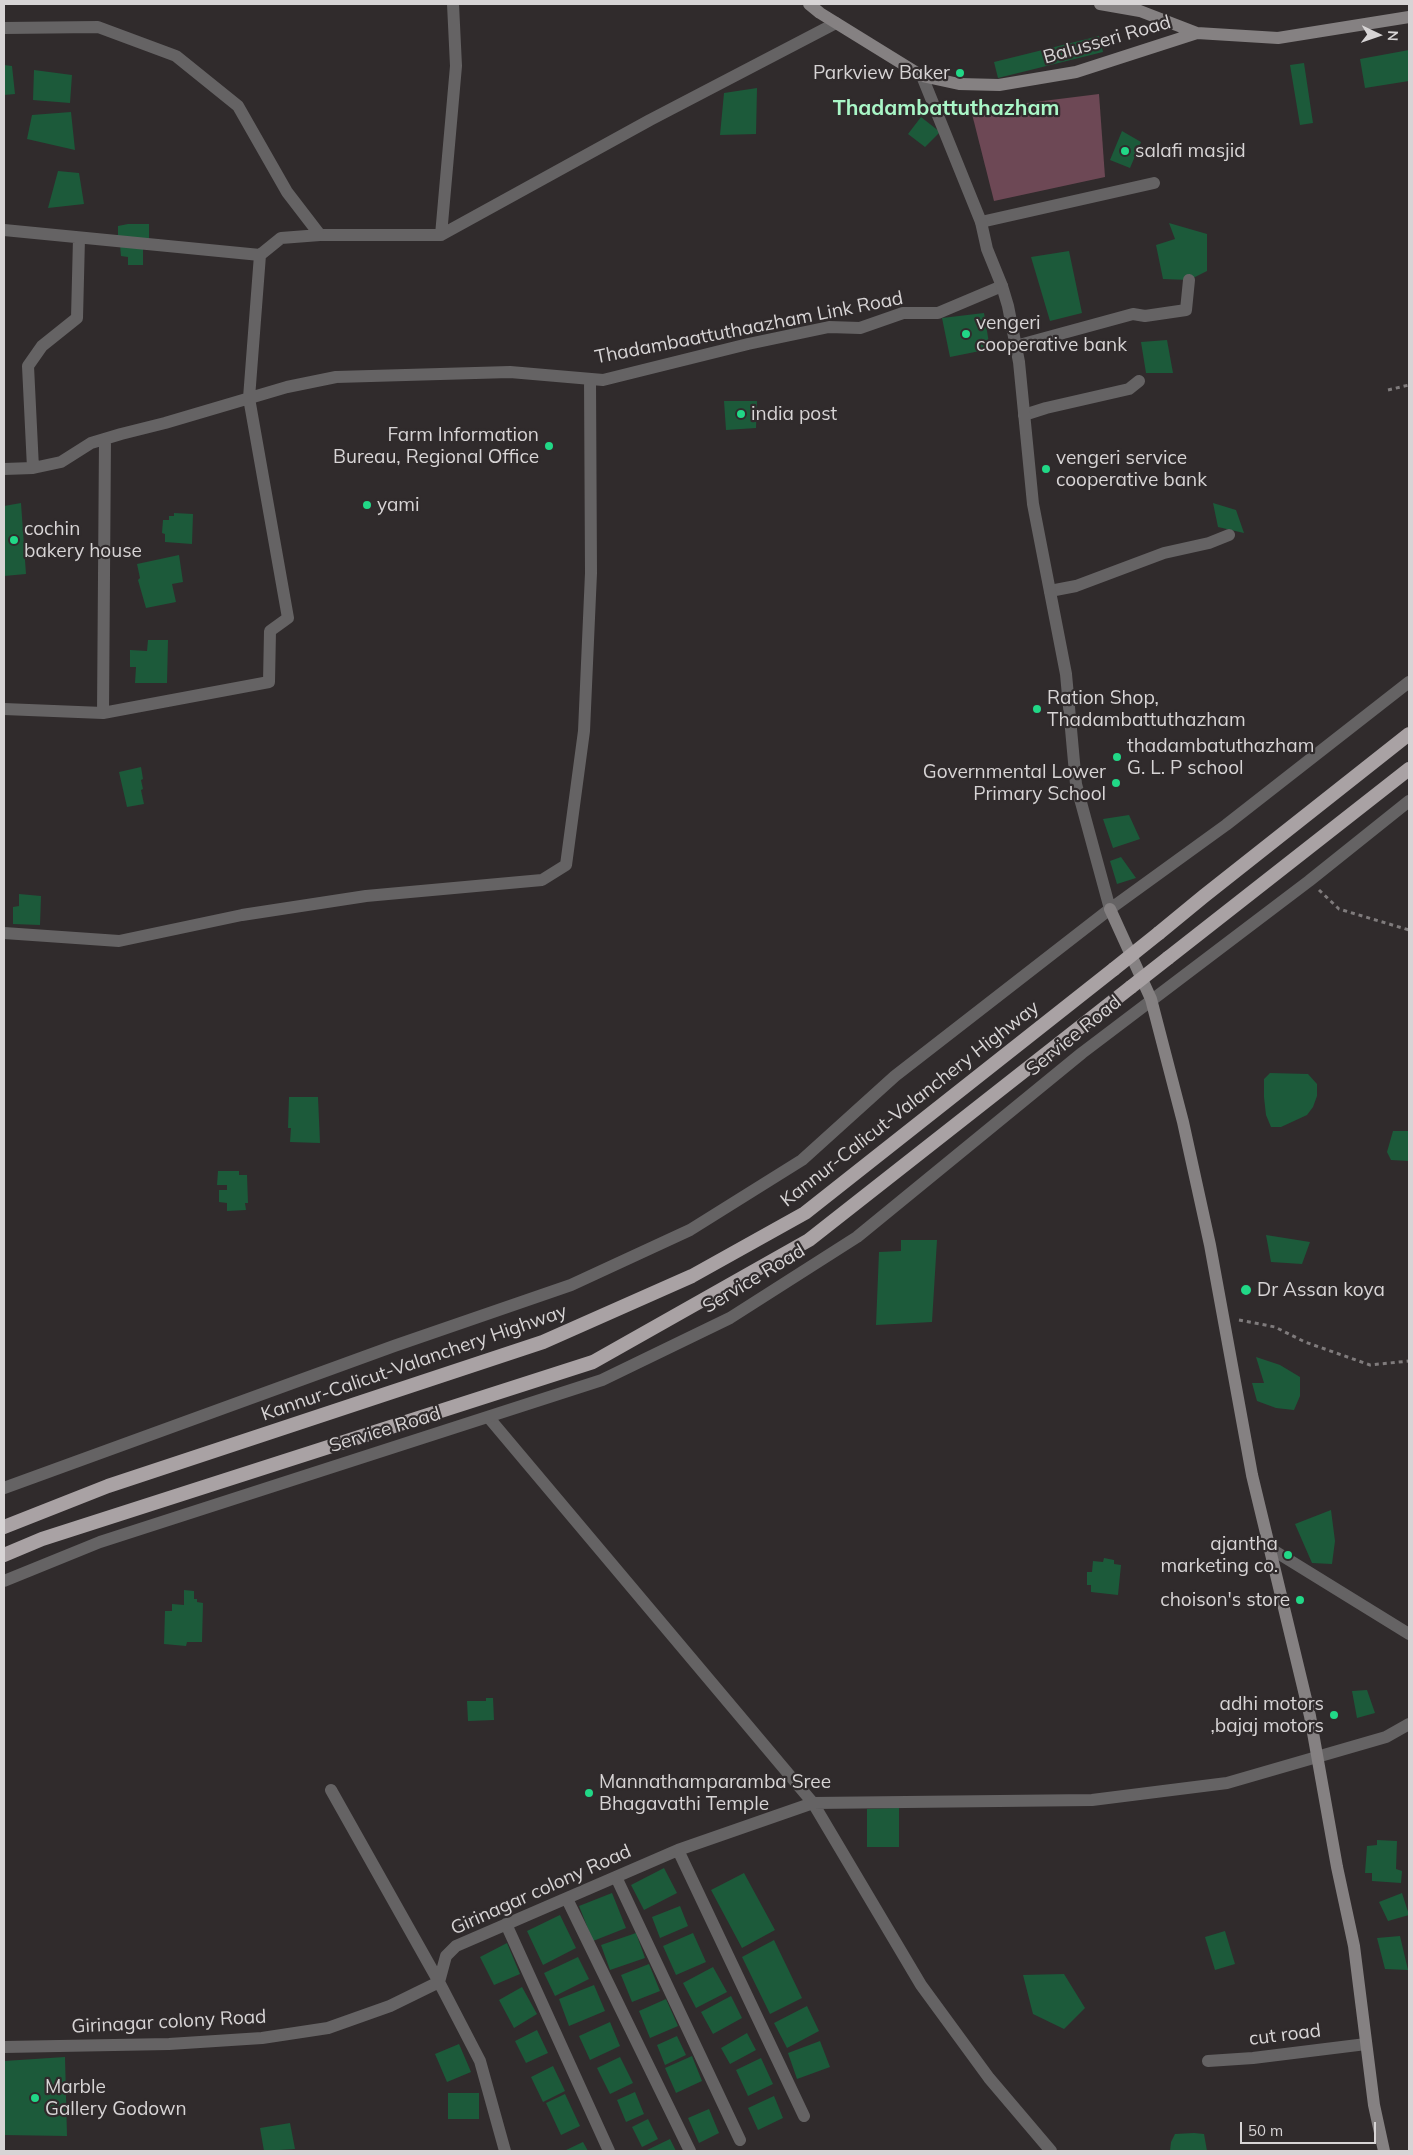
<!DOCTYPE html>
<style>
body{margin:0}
#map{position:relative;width:1413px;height:2155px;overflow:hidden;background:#302b2c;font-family:Mulish,sans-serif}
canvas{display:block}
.frame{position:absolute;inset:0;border:5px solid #d7d4d5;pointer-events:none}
.north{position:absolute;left:1353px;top:10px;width:50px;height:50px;-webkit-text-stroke:4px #302b2c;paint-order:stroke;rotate:93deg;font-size:14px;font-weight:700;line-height:20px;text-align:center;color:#d7d4d5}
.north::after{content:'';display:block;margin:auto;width:18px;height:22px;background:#d7d4d5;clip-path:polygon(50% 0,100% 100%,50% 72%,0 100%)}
.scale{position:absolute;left:1240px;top:2122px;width:136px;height:22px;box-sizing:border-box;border:2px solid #d7d4d5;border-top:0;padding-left:6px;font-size:15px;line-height:18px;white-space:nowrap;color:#d7d4d5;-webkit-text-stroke:4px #302b2c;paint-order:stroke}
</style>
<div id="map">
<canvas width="1413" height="2155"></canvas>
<div class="frame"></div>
<div class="north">N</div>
<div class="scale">50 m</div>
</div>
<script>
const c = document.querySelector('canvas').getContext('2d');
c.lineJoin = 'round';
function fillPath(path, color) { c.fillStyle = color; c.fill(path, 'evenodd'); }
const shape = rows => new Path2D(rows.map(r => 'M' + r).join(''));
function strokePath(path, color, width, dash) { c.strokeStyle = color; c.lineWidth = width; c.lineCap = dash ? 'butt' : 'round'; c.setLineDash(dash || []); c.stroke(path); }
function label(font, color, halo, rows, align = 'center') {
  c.font = font + ' Mulish,sans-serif'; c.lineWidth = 4.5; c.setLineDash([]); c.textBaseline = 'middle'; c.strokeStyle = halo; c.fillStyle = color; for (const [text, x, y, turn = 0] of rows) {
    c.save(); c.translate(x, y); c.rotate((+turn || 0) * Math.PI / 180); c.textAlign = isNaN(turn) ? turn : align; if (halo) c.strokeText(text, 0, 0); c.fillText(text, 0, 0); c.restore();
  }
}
fillPath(shape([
 [1099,94,1105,177,994,201,971,110]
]), '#6d4855');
fillPath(shape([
 [1099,36,1103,52,998,78,994,62],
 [1409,50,1409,81,1365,88,1360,59],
 [1304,63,1313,123,1300,125,1290,65],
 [4,65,12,66,15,94,4,95],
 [34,70,72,75,70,103,33,100],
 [757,88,756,134,720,135,724,93],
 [71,112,75,150,27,139,32,115],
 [921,117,940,132,925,147,908,134],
 [1122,131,1141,142,1130,168,1110,160],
 [58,171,79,173,84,204,48,208],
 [1169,223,1207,234,1207,271,1189,280,1163,279,1156,245,1175,239],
 [128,224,149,224,149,245,143,245,143,265,128,265,128,257,121,256,120,245,118,244,118,226],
 [1069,251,1082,313,1050,321,1031,257],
 [984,313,990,349,950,357,942,318],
 [1167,340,1173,373,1146,373,1141,342],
 [724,401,757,401,756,428,726,430],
 [21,503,26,574,4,576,4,506],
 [1213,503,1236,510,1244,533,1218,527],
 [174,513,193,514,192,544,165,542,165,534,162,533,163,520,169,520,169,516,174,516],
 [179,555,183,582,172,584,176,602,146,608,138,580,140,578,137,564],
 [148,640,168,640,167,683,135,683,136,667,130,667,130,650,147,651],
 [141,767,143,779,141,780,143,789,141,790,144,804,127,807,119,772],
 [1129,815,1140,839,1113,848,1103,819],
 [1121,857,1136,878,1117,884,1110,861],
 [19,894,41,896,40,925,13,924,13,907,19,906],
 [1270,1073,1308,1074,1317,1084,1317,1096,1313,1107,1307,1115,1281,1127,1271,1127,1266,1115,1264,1097,1264,1079],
 [289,1097,318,1097,320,1143,290,1142,291,1128,288,1128],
 [1393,1131,1409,1131,1409,1161,1391,1160,1387,1152],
 [218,1171,239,1171,239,1175,247,1175,248,1203,245,1203,246,1210,227,1211,227,1203,219,1202,219,1190,227,1190,227,1185,217,1185],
 [1266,1235,1310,1242,1302,1264,1271,1262],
 [901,1240,937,1240,932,1322,876,1325,879,1252,901,1251],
 [1256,1357,1280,1365,1300,1377,1300,1396,1294,1410,1276,1408,1257,1401,1252,1383,1264,1383],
 [1331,1510,1335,1541,1332,1564,1312,1563,1295,1524],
 [1104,1558,1114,1560,1114,1564,1121,1565,1118,1595,1091,1592,1091,1585,1087,1585,1087,1572,1092,1572,1093,1561,1103,1562],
 [184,1590,194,1591,194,1599,197,1599,197,1602,203,1603,202,1642,187,1642,186,1646,164,1644,165,1611,172,1611,172,1604,184,1605],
 [1367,1690,1375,1713,1357,1718,1352,1691],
 [486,1698,493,1698,494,1720,468,1721,467,1701,486,1701],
 [899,1808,899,1847,867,1847,867,1809],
 [1377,1840,1397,1841,1396,1869,1402,1871,1401,1883,1372,1881,1372,1873,1365,1873,1367,1846,1377,1845],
 [664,1868,677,1893,644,1910,631,1885],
 [744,1873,775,1930,742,1948,711,1890],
 [612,1893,626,1928,593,1941,579,1906],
 [1402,1893,1409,1915,1388,1921,1379,1902],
 [680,1906,688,1926,660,1938,652,1917],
 [560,1915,576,1948,543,1965,527,1931],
 [1225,1931,1235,1964,1215,1970,1205,1937],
 [636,1933,645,1958,610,1970,601,1945],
 [693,1933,706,1962,676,1975,663,1946],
 [1400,1936,1408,1970,1385,1969,1377,1938],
 [774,1940,802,1998,770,2014,742,1957],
 [507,1943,520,1974,494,1985,480,1957],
 [578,1957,589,1979,555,1996,544,1973],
 [649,1964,660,1991,632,2002,621,1975],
 [713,1967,727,1992,696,2008,683,1983],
 [1064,1974,1085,2008,1064,2029,1033,2014,1023,1975],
 [594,1985,605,2011,569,2026,559,1999],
 [522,1987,537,2014,514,2028,499,2000],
 [731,1996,742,2018,713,2034,701,2012],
 [666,1999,678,2026,650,2038,639,2011],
 [807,2006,819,2031,787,2048,774,2023],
 [610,2022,620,2046,590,2060,579,2036],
 [537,2030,548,2053,526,2063,515,2041],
 [747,2033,756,2050,730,2064,721,2048],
 [677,2036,686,2055,665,2065,657,2045],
 [820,2041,830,2067,797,2079,788,2053],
 [459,2044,471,2072,447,2082,435,2054],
 [692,2056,702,2081,676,2093,665,2068],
 [65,2057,67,2136,4,2135,4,2061],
 [620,2057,633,2083,610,2094,597,2068],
 [761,2058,773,2084,748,2096,736,2070],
 [553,2066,565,2091,543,2102,531,2077],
 [635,2092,644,2114,626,2122,617,2100],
 [448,2093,479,2093,479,2119,448,2119],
 [565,2094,580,2126,561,2135,546,2103],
 [774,2096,783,2118,758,2130,748,2108],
 [709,2109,719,2133,699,2143,688,2118],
 [648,2119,658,2139,642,2147,632,2127],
 [290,2123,295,2149,264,2151,260,2128],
 [1194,2133,1204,2134,1207,2151,1170,2151,1171,2142,1175,2134],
 [670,2139,676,2151,645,2151],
 [583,2142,588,2151,564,2151]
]), '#1c5a3a');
strokePath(shape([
 [1388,390,1409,385],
 [1319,890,1339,909,1409,930],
 [1239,1320,1275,1327,1305,1342,1370,1365,1409,1361]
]), '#7f7b7c', 3, [4, 4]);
strokePath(shape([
 [4,28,98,27,176,56,238,106,287,192,320,235],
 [981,222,1154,183],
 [4,230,260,255],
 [441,235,650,120,836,23],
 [1016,349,1023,344,1133,314,1145,316,1186,310,1189,280],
 [1024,415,1046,408,1129,389,1139,381],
 [33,468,28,366,42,346,77,318,79,238],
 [4,469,33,468,61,462,91,443,121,434,165,423,287,387,336,377,510,372,603,380,748,344,829,327,860,328,903,313,938,313,1002,286],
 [1050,591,1076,586,1164,553,1209,543,1229,535],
 [4,709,103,713,105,439],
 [103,713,269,682,270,631,288,618,249,398,260,255,281,238,320,235,441,235,456,66,453,4],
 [4,933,119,941,242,915,366,896,542,880,566,865,584,731,591,573,590,379],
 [489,1418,813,1803,1092,1800,1227,1783,1386,1737,1409,1724],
 [1268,1547,1409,1634],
 [331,1790,439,1982,480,2061,505,2151],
 [678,1850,813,1803,921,1985,989,2078,1051,2151],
 [616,1877,740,2140],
 [567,1899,690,2151],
 [506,1924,609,2151],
 [4,2047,169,2044,262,2038,328,2028,390,2006,439,1982,446,1956,456,1946,678,1850,804,2116],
 [1208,2061,1253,2058,1366,2044]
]), '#656364', 12);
strokePath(shape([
 [922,76,981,222,987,249,1002,286,1008,306,1019,362,1033,504,1066,674,1076,784,1110,909],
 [4,1488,394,1346,571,1285,690,1230,802,1160,895,1076,1110,909,1226,825,1409,682],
 [4,1581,100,1542,602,1380,730,1318,857,1237,1082,1053,1309,881,1409,801]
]), '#656364', 12);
strokePath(shape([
 [809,4,820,13,922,76,959,84,999,85,1076,72,1197,33],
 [1100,4,1140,11,1197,33,1278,38,1409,17],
 [1110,909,1151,999,1183,1122,1210,1245,1252,1475,1310,1716,1337,1867,1354,1946,1374,2105,1384,2151]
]), '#858182', 12);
strokePath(shape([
 [1159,933,1204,896,1409,734],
 [1168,958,1409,769],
 [4,1527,108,1486,543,1342,692,1276,805,1213,1114,969],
 [4,1555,42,1539,593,1362,809,1240,1131,987]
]), '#a9a2a4', 14);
strokePath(shape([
 [1114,969,1159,933],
 [1131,987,1168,958]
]), '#a9a2a4', 14);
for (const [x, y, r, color] of [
 [960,73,5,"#21d887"],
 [1125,151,5,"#21d887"],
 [966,334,5,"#21d887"],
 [741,414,5,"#21d887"],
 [549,446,5,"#21d887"],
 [1046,469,5,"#21d887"],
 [367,505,5,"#21d887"],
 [14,540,5,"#21d887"],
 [1037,709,5,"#21d887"],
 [1117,757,5,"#21d887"],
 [1116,783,5,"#21d887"],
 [1246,1290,6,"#21d887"],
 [1288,1555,5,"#21d887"],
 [1300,1600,5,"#21d887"],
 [1334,1715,5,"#21d887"],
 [589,1793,5,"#21d887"],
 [35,2098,5,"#21d887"]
]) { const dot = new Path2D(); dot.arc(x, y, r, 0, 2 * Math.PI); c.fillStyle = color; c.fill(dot); strokePath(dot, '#302b2c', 2); }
label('19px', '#d7d4d5', '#302b2c', [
 ["Balusseri Road",1107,40,-16],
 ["Thadambaattuthaazham Link Road",749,328,-11],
 ["Service Road",1074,1036,-39],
 ["Kannur-Calicut-Valanchery Highway",910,1104,-38],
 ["Service Road",754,1279,-31],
 ["Kannur-Calicut-Valanchery Highway",414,1363,-19],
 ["Service Road",385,1430,-17],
 ["Girinagar colony Road",541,1890,-24],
 ["Girinagar colony Road",169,2022,-3],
 ["cut road",1285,2035,-7]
]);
label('19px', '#d7d4d5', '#302b2c', [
 ["Parkview Baker",950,73,"right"],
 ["salafi masjid",1135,151],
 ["vengeri",976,323],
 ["cooperative bank",976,345],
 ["india post",751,414],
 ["Farm Information",539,435,"right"],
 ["Bureau, Regional Office",539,457,"right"],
 ["vengeri service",1056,458],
 ["cooperative bank",1056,480],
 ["yami",377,505],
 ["cochin",24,529],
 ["bakery house",24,551],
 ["Ration Shop,",1047,698],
 ["Thadambattuthazham",1047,720],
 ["thadambatuthazham",1127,746],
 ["G. L. P school",1127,768],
 ["Governmental Lower",1106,772,"right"],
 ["Primary School",1106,794,"right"],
 ["Dr Assan koya",1257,1290],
 ["ajantha",1278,1544,"right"],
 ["marketing co.",1278,1566,"right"],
 ["choison's store",1290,1600,"right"],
 ["adhi motors",1324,1704,"right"],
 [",bajaj motors",1324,1726,"right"],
 ["Mannathamparamba Sree",599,1782],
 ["Bhagavathi Temple",599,1804],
 ["Marble",45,2087],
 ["Gallery Godown",45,2109]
], 'left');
label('bold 21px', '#a9f6c7', '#302b2c', [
 ["Thadambattuthazham",946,109]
]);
</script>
